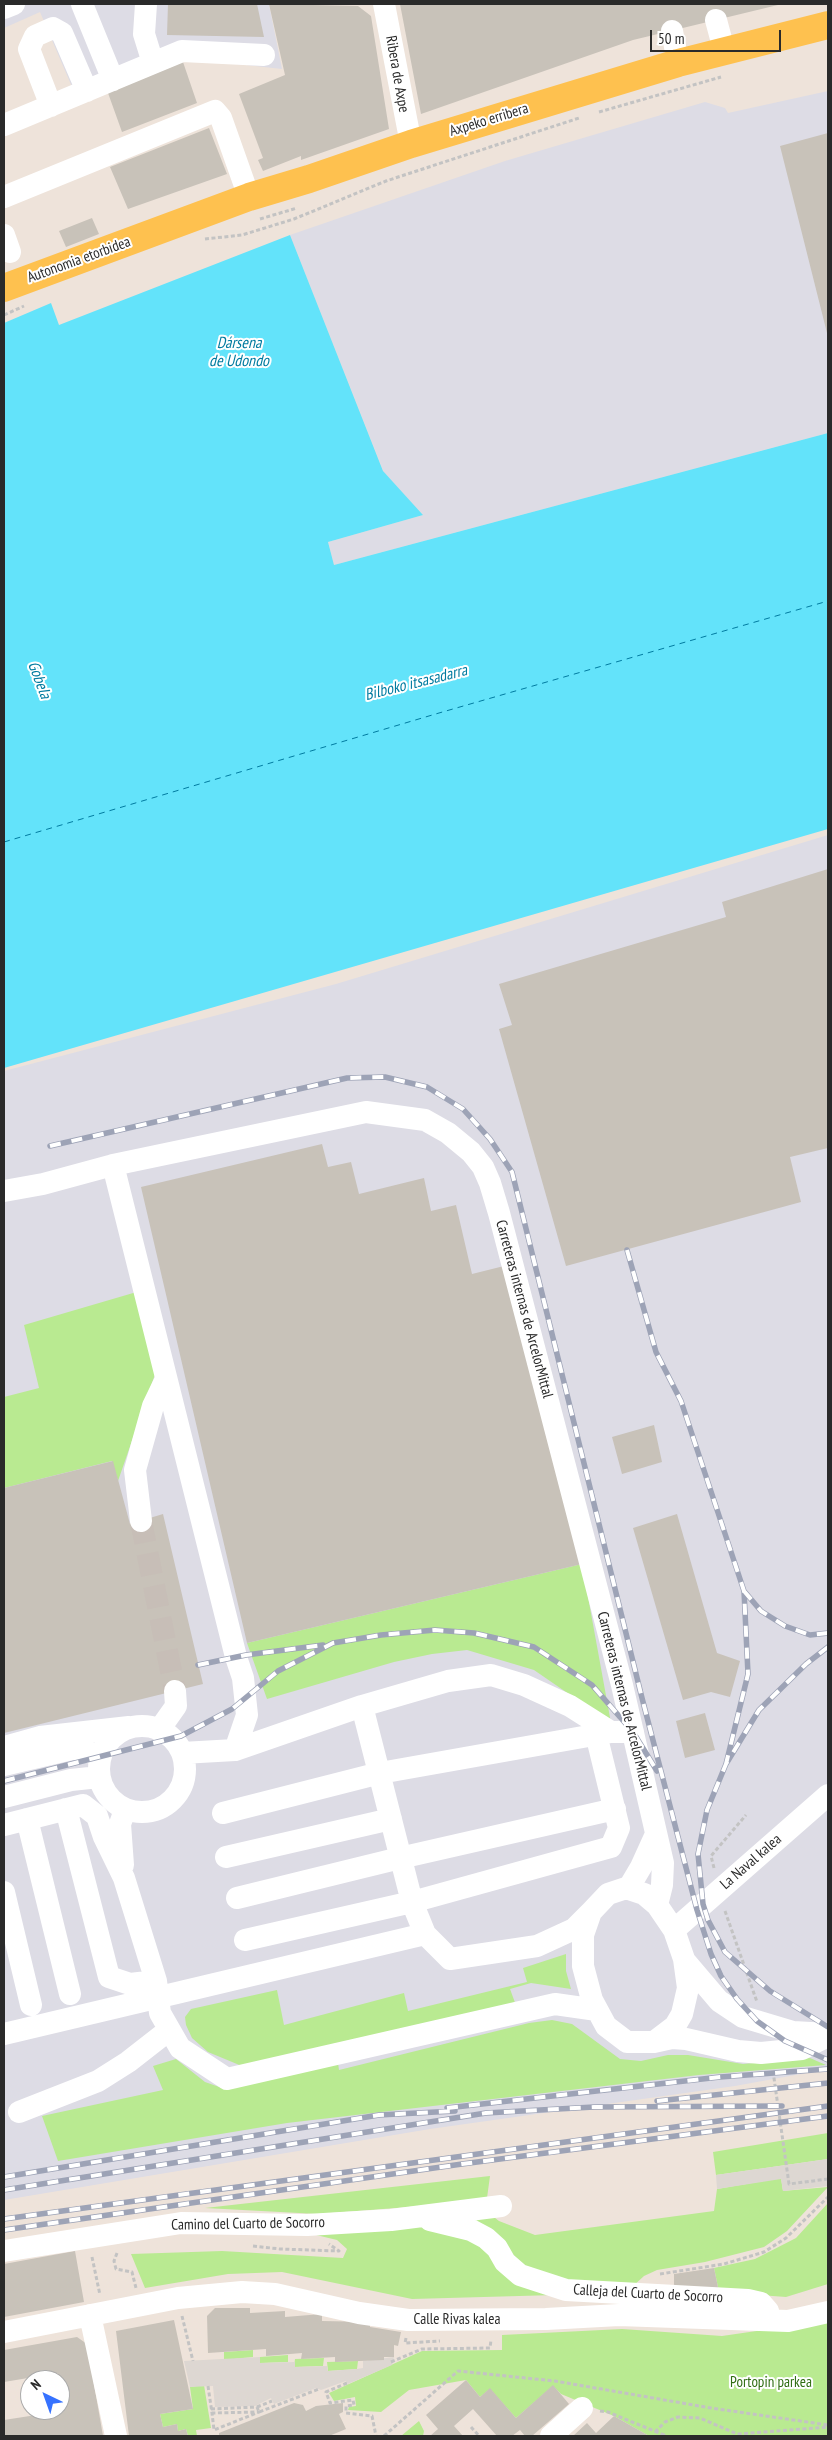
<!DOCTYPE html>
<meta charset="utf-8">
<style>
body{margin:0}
#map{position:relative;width:832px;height:2440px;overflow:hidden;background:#eee3da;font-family:"PT Sans Narrow",sans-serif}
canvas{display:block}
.frame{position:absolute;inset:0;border:5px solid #2a2a2a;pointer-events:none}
.north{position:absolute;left:20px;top:2370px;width:50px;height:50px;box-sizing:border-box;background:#fff;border:1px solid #aaa;border-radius:50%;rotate:318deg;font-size:14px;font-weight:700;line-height:20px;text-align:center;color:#2a2a2a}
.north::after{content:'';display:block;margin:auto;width:18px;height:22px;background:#3672ff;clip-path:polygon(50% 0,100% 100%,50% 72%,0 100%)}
.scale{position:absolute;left:650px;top:30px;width:131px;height:22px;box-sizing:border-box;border:2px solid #2a2a2a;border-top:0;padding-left:6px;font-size:15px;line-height:18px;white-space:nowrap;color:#2a2a2a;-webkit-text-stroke:4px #fff;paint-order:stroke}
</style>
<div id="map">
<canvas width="832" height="2440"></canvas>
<div class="frame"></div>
<div class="north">N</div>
<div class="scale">50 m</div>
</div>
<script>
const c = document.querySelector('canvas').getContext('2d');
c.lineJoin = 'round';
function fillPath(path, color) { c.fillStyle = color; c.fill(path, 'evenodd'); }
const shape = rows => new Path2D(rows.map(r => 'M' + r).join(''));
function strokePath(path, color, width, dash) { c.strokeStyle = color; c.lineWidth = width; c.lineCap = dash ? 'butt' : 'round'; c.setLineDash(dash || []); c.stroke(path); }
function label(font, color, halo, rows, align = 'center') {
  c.font = font + ' "PT Sans Narrow",sans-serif'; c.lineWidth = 4; c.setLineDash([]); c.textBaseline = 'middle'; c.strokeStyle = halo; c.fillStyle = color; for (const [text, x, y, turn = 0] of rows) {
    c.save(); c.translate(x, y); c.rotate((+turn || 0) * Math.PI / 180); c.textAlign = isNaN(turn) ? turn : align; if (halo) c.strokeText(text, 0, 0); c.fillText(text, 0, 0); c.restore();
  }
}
fillPath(shape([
 [4,4,269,4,282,69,183,58,78,101,40,12,4,28],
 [828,91,828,433,334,565,328,542,423,515,384,473,290,235,505,161,705,102,725,108,728,113],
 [828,835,828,2069,735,2086,430,2129,4,2200,4,1071,336,984]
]), '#dddce5');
fillPath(shape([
 [140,1291,161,1357,118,1481,112,1461,4,1488,4,1397,39,1388,24,1325],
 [582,1564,611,1723,534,1670,467,1650,432,1654,394,1662,267,1699,247,1643],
 [566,1954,566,1971,571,1989,531,1983,510,1989,517,2008,249,2069,208,2052,192,2038,186,2025,185,2017,191,2009,277,1990,284,2025,404,1993,408,2011,527,1982,523,1968],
 [552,2020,572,2024,620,2059,641,2061,668,2055,688,2055,743,2064,810,2058,826,2065,699,2075,287,2123,58,2161,42,2116,163,2090,153,2066,176,2059,205,2082,225,2089,338,2063,339,2070,529,2023],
 [828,2133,828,2159,716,2175,713,2152],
 [490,2176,487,2198,409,2207,318,2214,205,2208],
 [781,2178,783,2191,828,2187,787,2231,764,2247,705,2262,657,2270,644,2276,632,2287,569,2285,530,2272,457,2219,490,2214,499,2221,535,2235,714,2211,717,2189],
 [828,2203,828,2284,786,2297,719,2292,714,2268,755,2259,796,2238],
 [417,2224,466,2234,555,2295,412,2299,282,2272,228,2274,145,2288,131,2254,222,2251,343,2258,347,2249,337,2240,287,2228],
 [828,2316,828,2436,649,2436,614,2416,561,2394,553,2386,516,2418,490,2389,480,2397,466,2380,409,2390,381,2412,348,2410,349,2407,356,2406,355,2397,334,2401,329,2393,422,2351,502,2350,502,2335,622,2329,722,2336,791,2326],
 [253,2350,253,2357,224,2360,224,2352],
 [288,2355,288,2362,260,2363,260,2357],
 [324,2358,323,2366,294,2367,295,2359],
 [358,2361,357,2369,328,2371,327,2362],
 [204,2385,211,2428,196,2430,197,2436,188,2436,186,2429,178,2431,177,2424,163,2427,160,2414,193,2409,190,2387],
 [419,2421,424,2431,423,2436,401,2436]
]), '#b9ea91');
fillPath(shape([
 [828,2159,828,2186,783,2191,781,2179,717,2189,716,2175],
 [260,2357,260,2363,295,2362,295,2367,327,2366,328,2371,357,2369,363,2368,363,2361,394,2357,392,2365,348,2384,346,2381,321,2390,316,2388,274,2404,271,2398,255,2406,215,2407,213,2386,190,2387,184,2361]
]), '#ddd7d2');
fillPath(shape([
 [290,235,383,471,423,515,328,542,334,565,828,433,828,829,4,1068,4,323,51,303,59,325]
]), '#63e3fa');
strokePath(shape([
 [4,842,439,713,828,601]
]), '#017ba0', 1, [6, 5]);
fillPath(shape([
 [168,4,257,4,264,37,167,35],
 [269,4,358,6,371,16,389,129,301,160,301,156,263,171,258,160,263,158,239,94,285,75],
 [400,4,778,4,778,5,633,40,421,114],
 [183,62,197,103,122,132,108,93],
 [209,128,227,174,128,209,110,167],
 [828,133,828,337,780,146],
 [92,218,99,234,66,247,59,231],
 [828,869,828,1148,790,1157,801,1202,566,1266,499,1029,512,1025,499,984,726,917,722,902],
 [322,1144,328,1167,351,1162,359,1194,424,1178,431,1211,456,1205,472,1274,512,1264,582,1564,247,1643,141,1187],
 [654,1425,662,1462,622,1474,612,1437],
 [113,1461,130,1524,163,1514,203,1684,4,1733,4,1488],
 [677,1514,717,1653,740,1661,730,1697,711,1692,683,1700,633,1528],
 [705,1713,715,1750,685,1758,676,1721],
 [75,2251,84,2302,4,2317,4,2264],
 [714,2268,719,2292,674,2291,674,2274],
 [215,2308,250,2308,250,2313,285,2311,285,2317,322,2314,322,2321,370,2322,370,2327,401,2332,398,2346,394,2345,394,2357,384,2357,384,2360,335,2362,335,2357,301,2359,302,2353,266,2356,266,2349,208,2353,207,2316],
 [174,2320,193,2409,160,2414,163,2427,177,2424,178,2431,186,2429,188,2436,129,2436,116,2331],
 [77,2337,87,2344,103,2436,4,2436,4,2420,62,2411,58,2373,4,2382,4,2350],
 [466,2380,480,2397,490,2388,516,2418,553,2385,569,2404,532,2436,525,2436,520,2430,512,2436,497,2436,473,2409,454,2426,463,2436,430,2436,438,2429,426,2415],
 [294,2403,303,2405,306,2411,316,2406,343,2403,343,2412,339,2414,346,2429,329,2436,219,2436,219,2433],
 [614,2416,649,2436,573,2436,587,2423,596,2433]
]), '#c8c2b9');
strokePath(shape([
 [141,1521,175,1691]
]), '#c7beb7', 22, [22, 11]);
strokePath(shape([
 [599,112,721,77],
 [260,219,297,208],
 [205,239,242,235,294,219,386,181,579,118],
 [4,315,24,306],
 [714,1868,711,1856,746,1815],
 [725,1911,757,2002],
 [773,2071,789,2184,828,2179],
 [253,2246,280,2249,339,2251,329,2244],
 [117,2253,114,2261,116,2269,132,2272,136,2288],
 [92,2257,100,2295],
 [660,2274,724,2264,764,2252,786,2238,828,2197],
 [182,2316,193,2361],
 [406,2338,405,2343,440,2341],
 [391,2362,422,2349,490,2348,491,2340],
 [347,2383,326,2392,330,2403,353,2400,354,2405,346,2406,346,2413,372,2416,376,2436],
 [208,2386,212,2413,214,2430,259,2412,212,2413],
 [257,2407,272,2401],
 [211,2409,257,2407,259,2412,319,2389],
 [600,2411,608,2412,664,2435,663,2436],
 [471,2427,479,2436],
 [655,2432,665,2422,678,2417,700,2418,737,2434,828,2427],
 [384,2436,458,2371,555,2381,711,2408,828,2425]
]), '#c3c3c3', 3, [4, 2.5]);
strokePath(shape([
 [82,4,113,80],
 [146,4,144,34,153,63,182,51,264,55],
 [384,4,411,144],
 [4,8,14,4],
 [716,20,724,50],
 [672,31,678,63],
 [51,106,29,49,35,36,53,28,62,33,87,91],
 [4,125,153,63],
 [4,197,215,111,221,118,249,197],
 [4,235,10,252],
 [113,1165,236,1657,243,1678,247,1715,235,1750],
 [4,1191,43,1184,113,1165,366,1112,425,1120,448,1133,471,1152,483,1167,490,1183,499,1213,622,1685,663,1863,662,1885,657,1905],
 [141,1521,135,1470,153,1406,166,1379],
 [362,1706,448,1681,491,1675,524,1685,570,1706,611,1732],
 '99 1769a43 43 0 1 1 86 0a43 43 0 1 1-86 0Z',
 [159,1730,176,1706,175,1691],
 [4,1747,40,1737,129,1727],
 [182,1753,235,1750,362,1706,412,1902,425,1934,450,1959,537,1946,574,1929,591,1912],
 [4,1765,72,1749,80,1749,101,1756],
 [4,1797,71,1780,99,1777],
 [66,1809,109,1977,130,1984,156,1981],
 [223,1813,380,1773,611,1732,633,1732],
 [27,1819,70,1994],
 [4,1825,83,1805,97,1816,104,1837,124,1878,156,1981,160,2013,180,2048,227,2079,555,2004,597,2010],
 [226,1857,391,1819],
 [123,1865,120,1824,125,1810],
 [626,1888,644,1894,657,1905,674,1930,684,1959,688,1988,682,2014,675,2026,654,2042,627,2042,606,2026,592,2000,583,1966,583,1935,591,1912,608,1894,626,1888],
 [628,1889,641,1867,656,1834],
 [4,1892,31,2005],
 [237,1898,400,1858,615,1809],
 [674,1930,828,1795],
 [245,1940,412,1902,611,1847,619,1828,596,1734],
 [685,1961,719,2001,743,2017,793,2032,828,2034],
 [4,2034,425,1934],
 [654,2042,672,2038,686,2039,738,2051,761,2053,802,2049,828,2036],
 [19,2112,98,2081,128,2062,169,2030],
 [430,2220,471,2230,486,2238,497,2248,505,2262,520,2275,566,2290,748,2300,761,2303,768,2311,770,2320],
 [4,2251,181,2223,307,2225,391,2220,501,2206],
 [90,2315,116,2436],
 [4,2332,178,2298,242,2292,275,2294,359,2313,408,2320,546,2319,619,2315,788,2321,828,2312],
 [551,2436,582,2408]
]), '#fff', 22);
strokePath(shape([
 [4,288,249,197,309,179,411,144,678,63,828,25]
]), '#fec14f', 28);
const rail = shape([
 [50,1146,347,1078,385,1077,427,1087,463,1109,490,1139,512,1172,642,1698,697,1910,711,1954,721,1976,737,1999,757,2021,785,2041,828,2060],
 [627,1250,656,1352,681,1401,744,1591,748,1674,726,1764],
 [744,1591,761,1611,785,1626,810,1635,828,1633],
 [828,1647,806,1664,759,1710,726,1764,707,1810,698,1854,703,1904,708,1920,725,1952,770,1991,828,2027],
 [198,1665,246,1655,323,1645],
 [4,1781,181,1736,232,1709,278,1671,333,1643,381,1635,435,1630,474,1633,534,1647,592,1685,633,1732,657,1771],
 [657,2101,828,2083],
 [447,2108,720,2077,828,2069],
 [4,2177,379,2115,455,2111],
 [4,2190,486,2113,594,2107,782,2106],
 [4,2219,828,2106],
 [4,2230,462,2164,828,2116]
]);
strokePath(rail, '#9da3b6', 5.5);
strokePath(rail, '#fff', 4, [11]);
label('15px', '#2a2a2a', '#fff', [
 ["Ribera de Axpe",397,74,80],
 ["Axpeko erribera",489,120,-17],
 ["Autonomia etorbidea",79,260,-20],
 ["Carreteras internas de ArcelorMittal",524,1309,75],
 ["Carreteras internas de ArcelorMittal",624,1701,76],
 ["La Naval kalea",751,1862,-41],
 ["Camino del Cuarto de Socorro",248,2224,-1],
 ["Calleja del Cuarto de Socorro",648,2294,3],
 ["Calle Rivas kalea",457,2320]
]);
label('15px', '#306e13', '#fff', [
 ["Portopin parkea",771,2383]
]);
label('italic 16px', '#017ba0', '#fff', [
 ["Dársena",239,343],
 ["de Udondo",239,361],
 ["Gobela",39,680,69],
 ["Bilboko itsasadarra",416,683,-14]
]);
</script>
